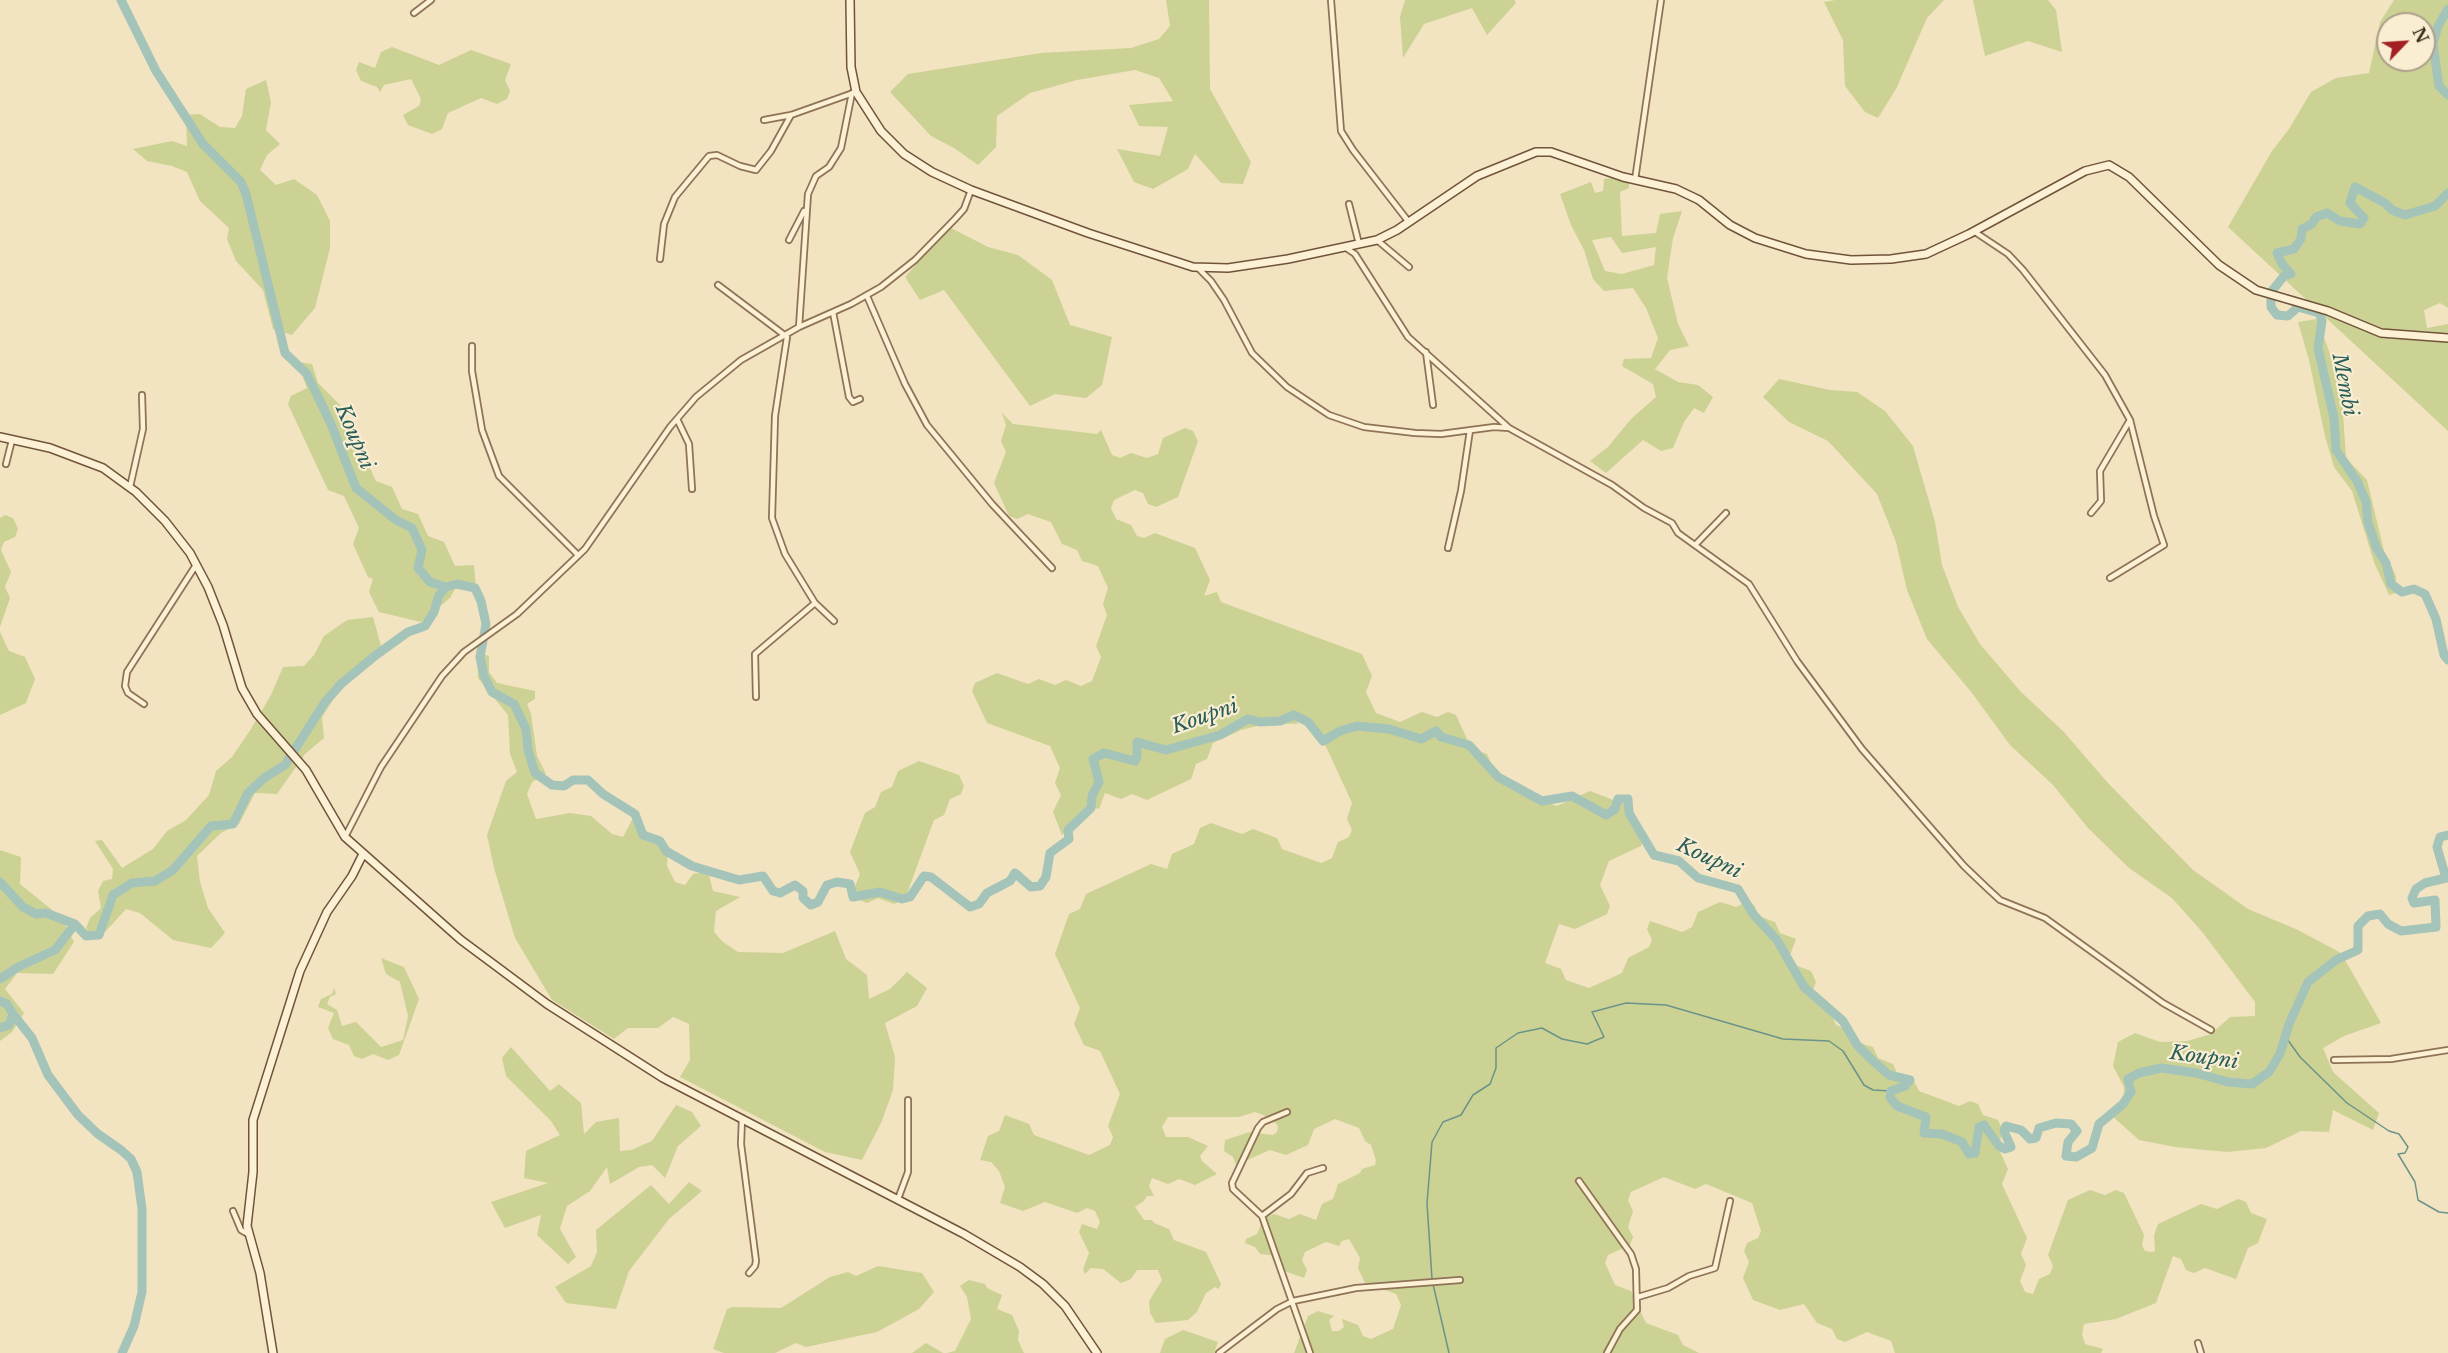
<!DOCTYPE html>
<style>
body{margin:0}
#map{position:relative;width:2448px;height:1353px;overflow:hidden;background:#f2e3c1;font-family:"Libre Baskerville",serif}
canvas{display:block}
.north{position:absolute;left:2376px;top:12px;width:60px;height:60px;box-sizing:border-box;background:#f9edd2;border:2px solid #ad9f89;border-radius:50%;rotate:65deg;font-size:16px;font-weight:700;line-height:24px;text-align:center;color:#3c2b1c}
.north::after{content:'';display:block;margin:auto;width:21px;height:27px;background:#a32023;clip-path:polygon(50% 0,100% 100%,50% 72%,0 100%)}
</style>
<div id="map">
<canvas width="2448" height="1353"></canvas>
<div class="north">N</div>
</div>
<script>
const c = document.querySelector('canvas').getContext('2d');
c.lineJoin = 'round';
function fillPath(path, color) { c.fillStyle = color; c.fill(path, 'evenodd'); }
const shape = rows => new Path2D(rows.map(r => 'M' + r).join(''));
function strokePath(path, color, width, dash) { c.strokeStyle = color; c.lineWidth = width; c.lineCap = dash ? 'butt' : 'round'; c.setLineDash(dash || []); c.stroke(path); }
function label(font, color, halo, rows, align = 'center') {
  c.font = font + ' "Libre Baskerville",serif'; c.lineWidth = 4.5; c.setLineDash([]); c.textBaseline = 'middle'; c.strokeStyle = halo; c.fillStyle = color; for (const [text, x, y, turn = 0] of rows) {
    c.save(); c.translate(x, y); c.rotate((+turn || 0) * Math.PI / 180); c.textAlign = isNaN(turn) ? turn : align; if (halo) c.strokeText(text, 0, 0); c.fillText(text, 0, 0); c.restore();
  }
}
fillPath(shape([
 [1166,0,1209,0,1210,89,1251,162,1243,184,1221,183,1195,154,1188,169,1153,189,1134,182,1117,149,1160,156,1168,127,1139,126,1129,105,1173,101,1159,78,1135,70,1077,80,1030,93,997,116,996,147,978,165,954,148,931,136,890,92,908,74,1041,53,1131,48,1159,39,1170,26],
 [1405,0,1514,0,1516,3,1487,35,1472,8,1424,24,1403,58,1400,17],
 [1835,0,1944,0,1927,18,1896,89,1878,118,1865,112,1845,86,1843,40,1824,2],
 [1973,0,2048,0,2056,10,2062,52,2028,41,1985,56],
 [2394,0,2448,0,2448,308,2440,303,2424,310,2427,328,2448,324,2448,431,2228,227,2272,151,2289,129,2311,92,2336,78,2369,73,2380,22],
 [2388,24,2424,24,2424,60,2388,60],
 [392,47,439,65,471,50,511,64,505,80,510,91,507,99,497,104,481,98,448,113,442,129,432,134,408,125,403,115,419,106,421,99,411,79,384,85,380,92,377,87,361,81,356,70,359,62,375,68,381,52],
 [266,80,271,102,266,130,280,144,267,155,260,170,276,185,294,179,317,195,330,221,330,248,315,308,292,335,273,329,263,290,236,261,227,239,229,228,200,201,187,172,172,166,147,161,133,149,172,141,187,146,186,115,200,114,220,127,235,128,242,116,246,89],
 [1629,176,1629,188,1620,192,1622,236,1656,233,1660,214,1682,211,1673,238,1667,278,1678,324,1689,346,1670,350,1655,369,1678,382,1698,385,1713,397,1704,413,1694,408,1684,422,1673,448,1661,451,1643,440,1606,473,1590,461,1608,447,1631,419,1656,397,1653,384,1622,366,1624,359,1651,358,1658,338,1646,308,1633,288,1604,291,1593,279,1584,250,1571,225,1560,194,1591,182,1595,193,1603,191,1604,179],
 [1611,237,1622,253,1656,247,1654,265,1622,274,1605,271,1592,240],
 [949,227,988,247,1018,255,1052,280,1070,325,1112,337,1102,385,1086,398,1055,394,1030,406,944,290,920,300,905,277],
 [2317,319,2341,383,2346,458,2367,480,2384,551,2396,576,2396,593,2389,595,2374,562,2352,491,2334,467,2325,436,2309,360,2298,322],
 [297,362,312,364,318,383,341,406,376,481,392,487,402,509,418,514,428,536,444,542,455,566,474,565,476,590,455,589,450,598,421,622,379,612,369,592,373,579,368,577,353,544,359,528,344,496,328,490,288,404,291,396,307,388],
 [1779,379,1830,390,1857,392,1885,411,1913,446,1935,522,1942,565,1958,607,1980,644,2021,692,2063,731,2107,782,2193,870,2248,909,2298,930,2341,953,2381,1023,2344,1036,2323,1048,2333,1072,2379,1113,2373,1130,2333,1110,2329,1132,2301,1131,2266,1148,2227,1152,2175,1147,2139,1140,2110,1114,2123,1107,2124,1087,2113,1066,2118,1042,2135,1033,2160,1042,2187,1041,2211,1034,2230,1017,2255,1016,2255,1002,2203,933,2172,898,2129,868,2088,828,2053,785,2010,745,1972,693,1927,639,1907,590,1896,542,1877,494,1828,441,1789,422,1763,397],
 [1002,413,1013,424,1097,434,1101,430,1112,455,1120,458,1131,453,1147,458,1158,454,1163,438,1185,428,1193,431,1198,441,1178,497,1156,507,1148,504,1143,493,1135,490,1114,500,1111,508,1116,519,1131,525,1137,536,1144,538,1155,533,1195,548,1210,580,1204,596,1217,592,1221,602,1362,654,1372,676,1366,692,1376,713,1400,722,1422,712,1437,717,1448,712,1456,715,1471,748,1487,754,1497,775,1513,781,1518,792,1557,806,1590,791,1629,806,1644,838,1641,846,1609,861,1600,885,1610,906,1607,914,1575,929,1559,924,1545,963,1561,969,1566,980,1589,988,1622,973,1628,958,1649,947,1652,940,1647,929,1650,921,1682,932,1692,927,1698,912,1720,902,1736,907,1746,902,1754,905,1759,916,1775,922,1780,933,1796,939,1790,955,1795,965,1811,971,1816,982,1810,998,1826,1003,1836,1025,1852,1031,1857,1042,1873,1047,1878,1058,1893,1064,1898,1075,1914,1081,1919,1091,1959,1106,1970,1101,1978,1104,1983,1115,1998,1120,2003,1131,1998,1147,2008,1169,2002,1184,2027,1238,2021,1254,2026,1265,2020,1281,2025,1292,2033,1294,2039,1279,2050,1274,2053,1266,2048,1255,2068,1200,2090,1190,2105,1195,2116,1190,2124,1193,2144,1235,2142,1245,2145,1251,2152,1252,2155,1251,2154,1235,2158,1224,2201,1204,2217,1209,2238,1199,2246,1202,2251,1213,2267,1219,2258,1243,2248,1248,2236,1279,2205,1268,2194,1273,2186,1270,2181,1259,2173,1256,2156,1303,2116,1319,2084,1324,2082,1334,2085,1344,2103,1349,2101,1353,1895,1353,1891,1341,1867,1332,1845,1342,1837,1339,1832,1329,1817,1323,1804,1304,1780,1310,1753,1300,1743,1278,1749,1262,1744,1251,1747,1243,1758,1238,1761,1231,1752,1203,1706,1184,1695,1189,1664,1177,1631,1192,1628,1200,1633,1211,1628,1227,1633,1237,1630,1245,1608,1255,1605,1263,1615,1285,1631,1291,1646,1323,1678,1335,1683,1345,1699,1353,1294,1353,1308,1316,1318,1311,1334,1316,1329,1320,1332,1331,1339,1331,1344,1327,1342,1319,1358,1325,1363,1336,1371,1339,1393,1329,1401,1305,1396,1294,1365,1283,1358,1268,1360,1258,1349,1239,1342,1241,1339,1246,1326,1242,1305,1252,1302,1260,1307,1270,1304,1278,1276,1268,1271,1255,1260,1254,1255,1247,1245,1243,1246,1239,1257,1234,1263,1219,1274,1214,1289,1219,1300,1214,1316,1220,1322,1204,1333,1199,1338,1184,1360,1173,1362,1169,1375,1165,1376,1160,1371,1145,1365,1141,1359,1128,1335,1119,1314,1129,1308,1145,1286,1155,1270,1150,1236,1165,1233,1157,1224,1151,1225,1140,1250,1132,1273,1135,1277,1132,1278,1126,1271,1118,1255,1112,1239,1117,1168,1117,1162,1127,1166,1137,1188,1137,1208,1146,1200,1156,1202,1161,1217,1174,1195,1185,1179,1179,1168,1184,1152,1178,1149,1186,1154,1196,1147,1196,1144,1201,1135,1207,1144,1220,1152,1220,1154,1223,1169,1229,1174,1240,1206,1252,1221,1284,1219,1289,1215,1287,1206,1293,1197,1312,1188,1320,1156,1323,1150,1313,1149,1301,1162,1280,1158,1270,1137,1270,1131,1279,1121,1283,1103,1269,1091,1268,1085,1274,1083,1269,1089,1253,1079,1232,1082,1224,1097,1229,1100,1222,1095,1211,1087,1208,1077,1213,1045,1202,1023,1211,1000,1203,1005,1187,999,1171,991,1162,980,1160,988,1136,999,1131,1005,1115,1029,1124,1034,1135,1089,1155,1110,1145,1113,1137,1108,1126,1120,1094,1100,1051,1084,1045,1074,1024,1080,1008,1055,954,1069,914,1080,909,1086,894,1151,864,1167,869,1172,854,1194,844,1200,828,1211,823,1242,834,1253,829,1277,838,1282,849,1321,863,1332,858,1338,842,1349,837,1352,830,1347,819,1352,803,1317,727,1296,719,1298,724,1269,723,1241,730,1213,743,1207,759,1196,764,1191,779,1147,800,1132,794,1121,799,1105,793,1099,809,1090,806,1088,810,1062,835,1053,812,1061,795,1055,783,1060,768,1050,746,987,723,972,691,975,683,997,673,1028,684,1039,679,1055,685,1066,680,1081,686,1092,681,1101,657,1096,646,1107,615,1103,604,1108,588,1098,566,1082,561,1077,550,1062,544,1051,522,1028,514,1017,519,1009,516,994,483,1006,452,1001,441,1006,425],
 [5,515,13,518,18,529,15,537,4,542,1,550,11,572,5,587,10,598,0,627,0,518],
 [373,617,381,646,360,672,344,683,322,717,324,738,305,754,277,794,255,793,239,824,221,833,197,856,200,882,208,908,225,933,211,948,173,940,140,913,126,909,106,931,91,937,86,928,90,918,101,908,98,891,103,881,112,879,113,869,95,841,102,840,122,868,153,849,167,831,186,820,209,795,216,771,232,757,251,729,271,695,283,667,304,666,314,655,324,636,347,620],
 [0,632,9,651,25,657,35,679,26,703,0,715],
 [477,652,489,656,489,672,497,683,535,691,535,699,527,704,531,714,537,756,546,774,532,782,527,794,536,819,570,813,591,816,612,834,623,837,632,820,668,848,667,866,675,882,685,885,693,874,708,871,713,891,740,897,716,911,714,932,723,942,738,952,783,953,835,931,846,959,867,975,869,999,890,989,907,972,927,988,917,1006,885,1023,895,1057,893,1090,881,1123,862,1160,825,1152,680,1077,690,1060,689,1024,673,1017,658,1028,628,1028,614,1039,552,1000,515,938,494,868,487,835,506,781,517,772,510,754,508,715,478,678],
 [919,761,959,775,964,786,961,794,950,799,944,815,934,820,905,899,894,904,878,898,867,903,859,900,854,889,860,874,850,852,865,813,875,807,881,792,892,787,898,771],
 [0,850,21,857,20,884,62,918,74,942,53,974,17,973,5,989,24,1013,12,1032,0,1041],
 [381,958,404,967,419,999,399,1055,388,1060,373,1054,362,1059,354,1056,349,1045,333,1039,328,1028,334,1013,318,1007,321,999,332,994,334,988,336,994,330,997,327,1004,337,1010,342,1026,356,1022,381,1047,403,1040,408,1016,400,982,386,974],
 [511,1047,550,1091,559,1084,581,1103,584,1134,596,1122,619,1118,620,1151,631,1150,652,1141,676,1105,692,1112,701,1126,678,1146,665,1178,652,1165,639,1167,610,1184,607,1167,590,1191,567,1206,560,1229,576,1257,568,1264,537,1235,541,1215,505,1228,491,1202,548,1183,524,1178,526,1151,560,1135,551,1121,506,1076,502,1058],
 [689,1182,702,1191,669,1219,629,1271,616,1309,566,1303,555,1287,591,1266,597,1252,596,1230,651,1185,669,1204],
 [878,1266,922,1273,934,1292,919,1309,877,1332,806,1347,796,1343,775,1353,724,1353,713,1349,727,1309,733,1307,781,1308,830,1277,848,1272,856,1276],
 [969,1280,985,1284,987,1288,1002,1295,997,1309,1012,1315,1019,1331,1018,1340,1024,1353,947,1353,955,1351,971,1319,967,1297,960,1286],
 [1183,1330,1218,1342,1214,1353,1160,1353,1165,1339],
 [926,1343,943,1353,912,1353]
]), '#ccd294');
strokePath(shape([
 [2285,1036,2300,1057,2347,1103,2389,1131,2399,1134,2408,1147,2405,1153,2398,1154,2415,1182,2418,1200,2439,1212,2448,1213],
 [1432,1279,1427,1203,1432,1142,1443,1122,1461,1115,1473,1095,1490,1084,1496,1068,1496,1048,1518,1033,1542,1028,1562,1039,1587,1044,1604,1037,1592,1012,1626,1003,1666,1005,1783,1039,1829,1041,1843,1051,1864,1085,1873,1090,1891,1091],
 [1433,1284,1449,1353]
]), '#6a9489', 1.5);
strokePath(shape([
 [121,0,156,71,203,144,241,182,246,194,285,353,307,374,331,424,356,488,396,520,412,528,422,550,418,568,430,582,446,587,457,584,475,588,481,601,486,624,480,657,484,676,492,692,514,704,526,729,528,750,535,773,552,785,564,786,573,780,588,780,603,794,635,814,643,835,660,841,666,851,692,866,739,880,763,876,773,891,780,893,795,885,803,891,803,898,811,905,818,902,827,885,837,882,850,884,853,897,880,892,902,899,910,897,924,876,931,877,970,907,979,904,987,893,1010,881,1015,873,1031,887,1040,886,1046,877,1050,853,1069,839,1068,830,1091,808,1092,796,1099,782,1093,759,1104,753,1135,761,1137,756,1137,742,1166,750,1220,735,1248,719,1260,722,1280,721,1294,715,1308,722,1323,741,1340,731,1357,726,1389,729,1421,739,1436,731,1441,737,1469,745,1498,777,1542,801,1572,796,1606,815,1615,809,1618,799,1628,799,1629,813,1654,855,1679,861,1698,878,1738,889,1753,914,1777,940,1804,987,1843,1021,1857,1045,1872,1060,1889,1075,1910,1080,1905,1086,1891,1091,1890,1097,1897,1106,1926,1117,1924,1133,1942,1134,1962,1142,1969,1154,1975,1153,1979,1127,1984,1125,1999,1146,2005,1149,2011,1147,2004,1131,2006,1126,2021,1130,2030,1139,2036,1138,2039,1128,2056,1123,2071,1124,2077,1131,2068,1142,2066,1156,2076,1157,2092,1148,2099,1124,2123,1104,2131,1092,2128,1079,2139,1073,2161,1068,2196,1073,2228,1082,2252,1084,2269,1072,2280,1054,2289,1024,2308,982,2336,960,2358,950,2358,926,2368,916,2380,914,2388,924,2401,931,2436,927,2435,900,2414,903,2412,898,2416,889,2425,883,2446,878,2437,847,2440,837,2448,835],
 [2448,9,2438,26,2433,44,2439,86,2448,95],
 [2448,193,2435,206,2405,215,2392,210,2385,203,2355,187,2350,203,2364,218,2360,224,2340,221,2327,213,2316,217,2312,224,2302,229,2301,239,2294,249,2277,253,2282,264,2291,274,2284,276,2271,292,2271,307,2277,315,2288,316,2298,307,2319,313,2322,321,2318,348,2334,418,2336,450,2357,481,2366,502,2368,523,2377,549,2386,563,2391,584,2402,592,2414,589,2425,594,2436,619,2444,655,2448,660],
 [0,882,23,907,36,914,46,913,75,924,86,936,99,935,113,895,132,883,155,881,173,870,211,826,233,824,248,793,264,778,285,765,325,702,342,683,376,655,408,632,425,626,434,612,439,595,446,587],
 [0,979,18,967,55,950,75,924],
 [0,1001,7,1004,13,1014,9,1025,0,1028],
 [13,1014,32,1038,48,1075,78,1115,98,1134,121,1150,131,1159,137,1172,142,1209,142,1292,134,1326,122,1353]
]), '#a4c4ba', 9);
const street = shape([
 [1331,0,1341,131,1353,150,1408,221],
 [414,13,431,0],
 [764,120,791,115,853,93],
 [1635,180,1661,0],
 [1349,204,1359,244],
 [1975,232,2008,254,2023,270,2105,375,2130,420,2154,516,2164,545,2110,578],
 [789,240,804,211],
 [1377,240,1409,267],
 [1346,248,1355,254,1408,337,1509,428],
 [660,259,664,224,675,197,709,156,717,155,740,166,756,170,771,151,791,115],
 [1199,269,1211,281,1224,300,1252,353,1287,387,1329,415,1364,427,1415,433,1441,434,1494,427,1509,428,1612,485,1644,508,1672,523,1678,533,1749,584,1797,661,1862,749,1964,866,1987,888,2000,900,2045,918,2163,1003,2211,1030],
 [718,285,787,337,775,416,772,518,785,554,815,603,834,621],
 [867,296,905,384,927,425,992,504,1052,568],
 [833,312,849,397,853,402,860,399],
 [799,327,808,194,816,176,829,167,841,148,852,93],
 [472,346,472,371,482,430,499,476,578,555],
 [1426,352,1433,405],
 [677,419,689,444,692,489],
 [6,464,12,440],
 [130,487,143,429,142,395],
 [2091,513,2101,501,2100,471,2130,420],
 [1696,544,1726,513],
 [1448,548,1461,491,1470,430],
 [756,697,755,654,815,603],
 [144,704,128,693,125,686,127,672,196,565],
 [345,837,381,767,442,676,464,652,517,614,585,549,670,427,696,397,741,360,799,327,851,304,881,287,915,260,955,219,964,209,971,190],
 [2334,1060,2391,1059,2448,1050],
 [742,1118,741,1144,756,1261,755,1266,749,1273],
 [1579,1181,1631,1254,1636,1269,1637,1310,1620,1329,1607,1353],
 [898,1199,908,1172,908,1100],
 [233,1211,241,1230,248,1234],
 [1262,1216,1233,1189,1232,1183,1258,1128,1263,1122,1287,1112],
 [1638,1297,1668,1288,1689,1276,1715,1268,1730,1201],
 [2198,1343,2201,1353],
 [1219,1353,1277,1309,1293,1301,1356,1288,1460,1280],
 [1310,1353,1262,1216,1291,1194,1307,1173,1323,1168]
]);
const secondary = shape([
 [850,0,851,67,856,92,881,131,904,154,932,172,971,190,1088,233,1193,267,1228,268,1288,259,1377,240,1397,230,1477,176,1536,152,1551,152,1623,177,1676,189,1699,200,1730,225,1755,238,1806,254,1851,260,1891,259,1926,254,1969,234,2085,171,2109,165,2129,177,2219,265,2256,290,2328,311,2381,333,2448,338],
 [0,437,50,448,103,468,136,492,165,521,190,553,208,587,223,625,242,688,257,714,306,770,345,837,461,940,547,1004,663,1078,964,1234,1020,1267,1043,1284,1065,1306,1097,1353],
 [273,1353,260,1273,247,1226,253,1172,253,1120,300,971,327,912,352,876,363,854]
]);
strokePath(street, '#8e7356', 8);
strokePath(secondary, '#70543a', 10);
strokePath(street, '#fcf0d5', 4.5);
strokePath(secondary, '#fcf0d5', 7);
label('italic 20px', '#2a5e59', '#f9edd2', [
 ["Membi",2344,385,79],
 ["Koupni",354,437,67],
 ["Koupni",1205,717,-19],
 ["Koupni",1709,859,25],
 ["Koupni",2204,1058,8]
]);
</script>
